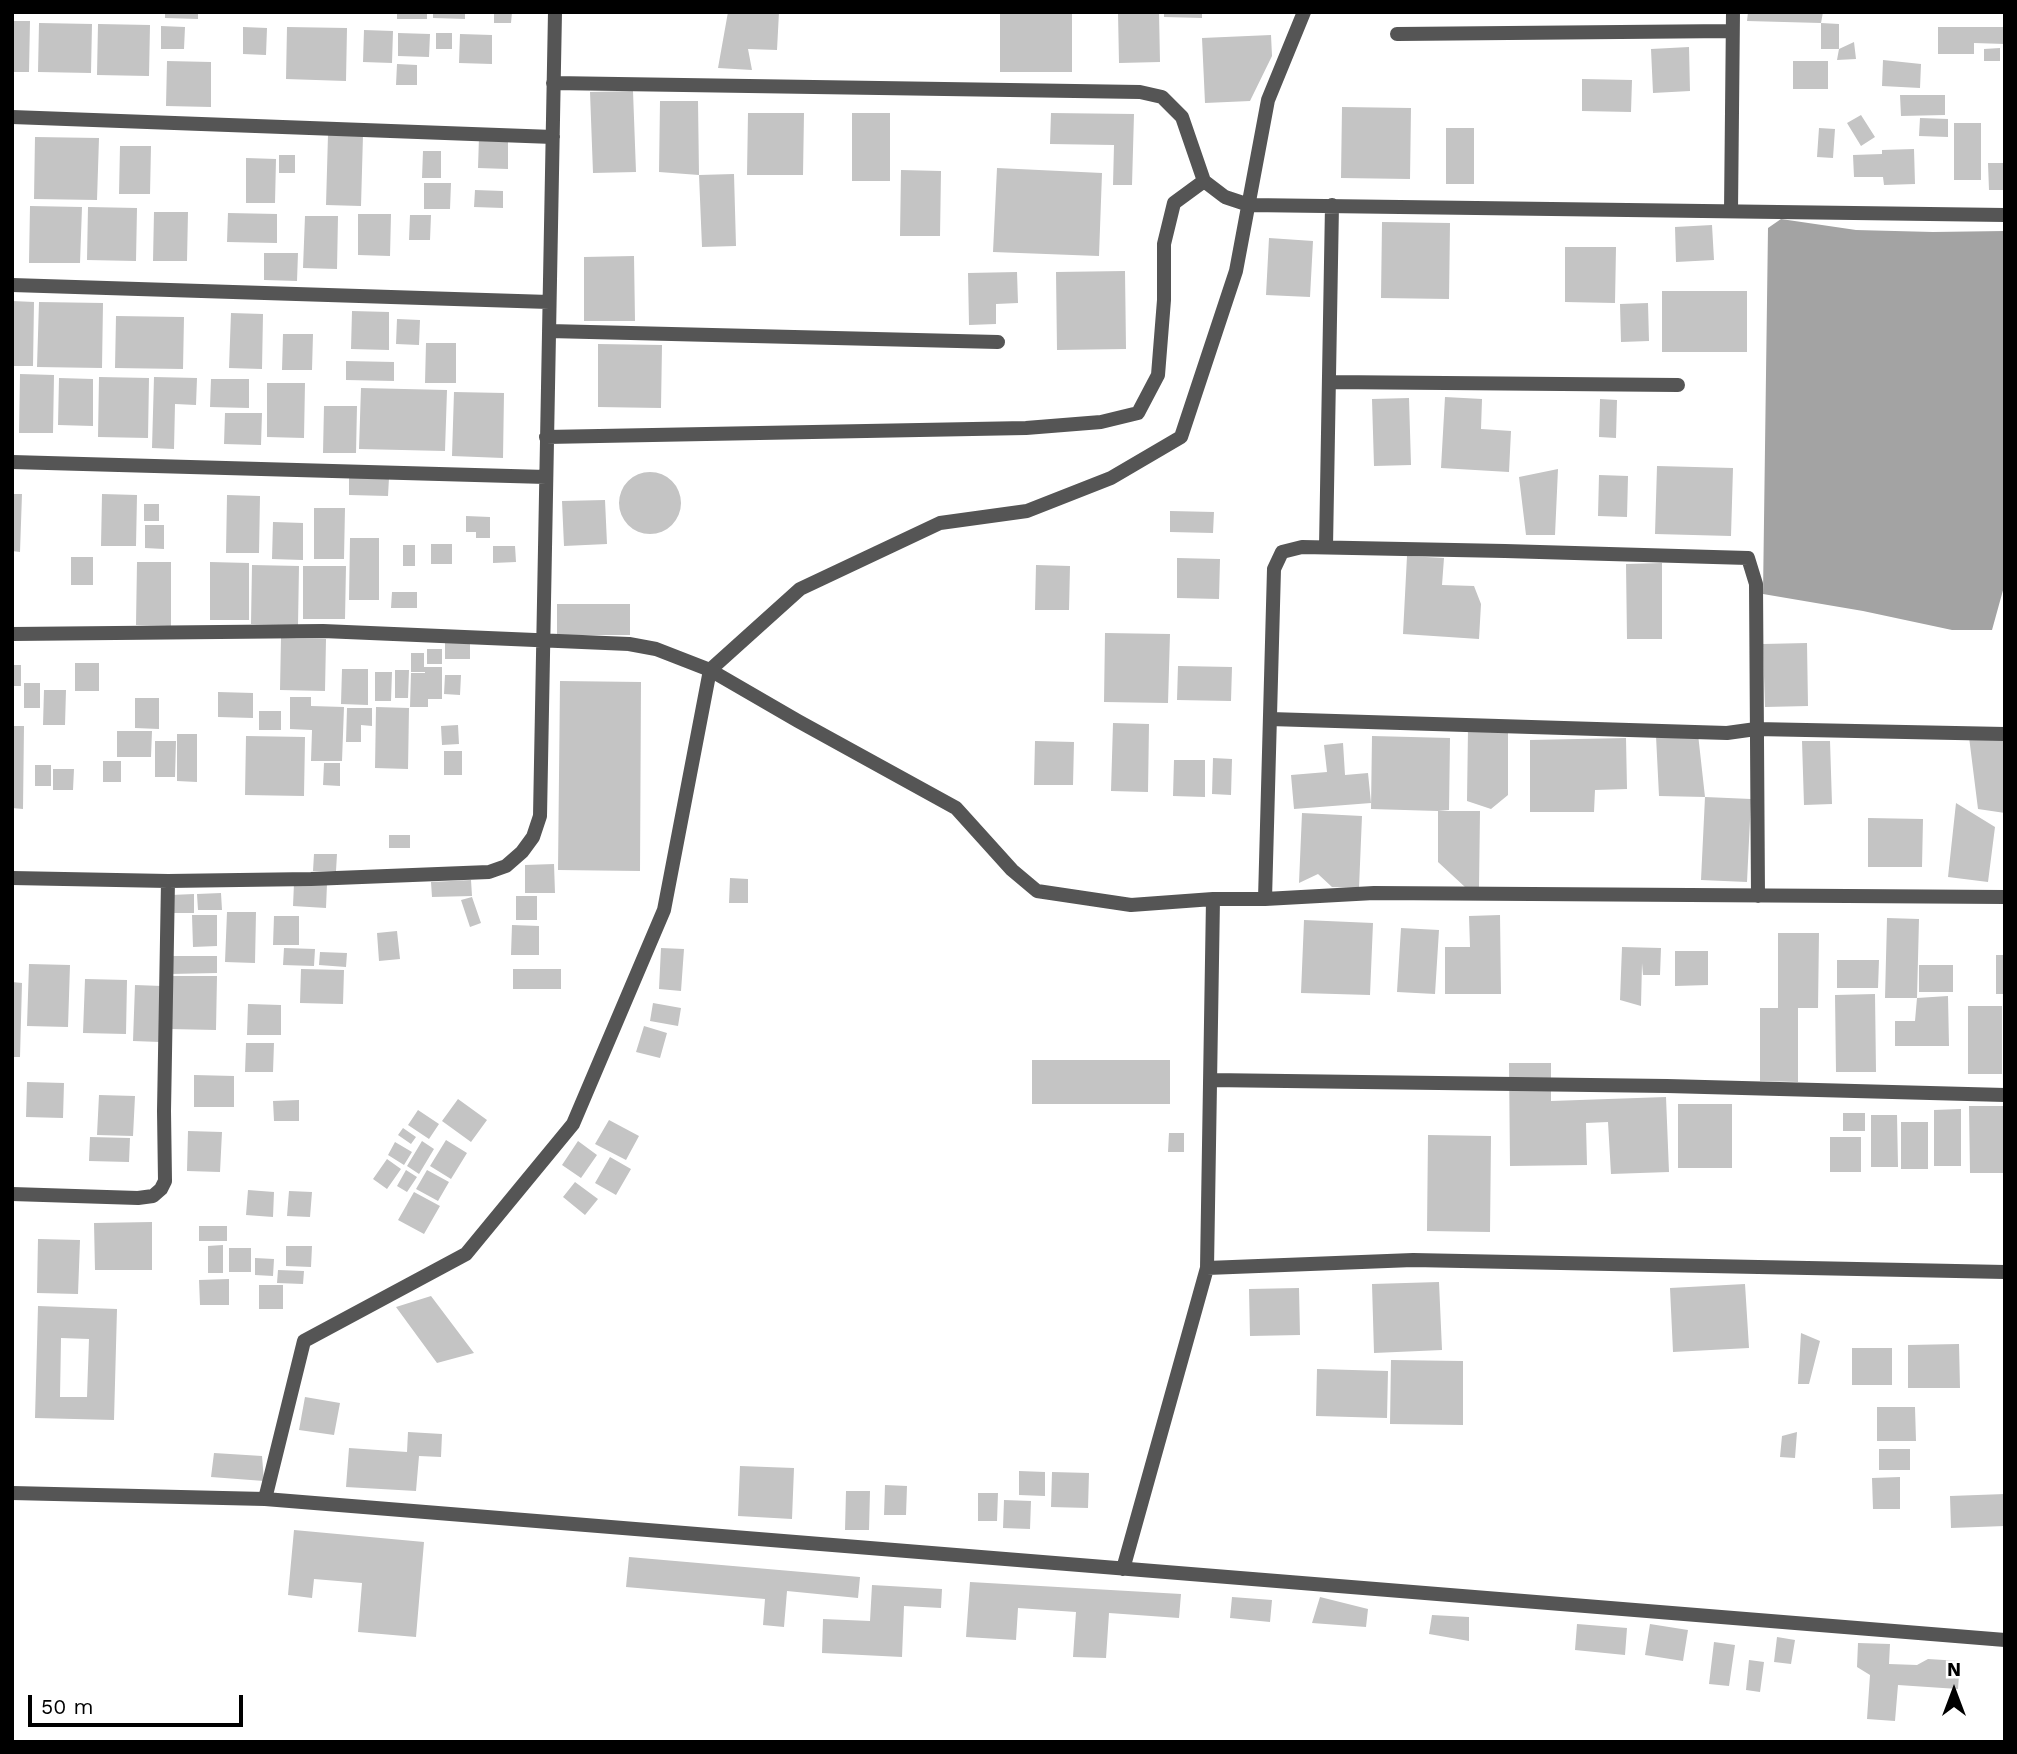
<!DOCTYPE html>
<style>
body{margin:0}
#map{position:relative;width:2017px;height:1754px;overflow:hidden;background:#fff;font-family:"Work Sans",sans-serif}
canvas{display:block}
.frame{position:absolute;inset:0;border:14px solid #000;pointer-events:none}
.north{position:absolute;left:1919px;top:1656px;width:70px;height:70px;-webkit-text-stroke:5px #fff;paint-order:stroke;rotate:0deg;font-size:19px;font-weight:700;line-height:28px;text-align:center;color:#000}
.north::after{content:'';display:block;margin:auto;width:24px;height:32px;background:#000;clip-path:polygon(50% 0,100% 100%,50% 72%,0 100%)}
.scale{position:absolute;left:28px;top:1695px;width:215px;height:32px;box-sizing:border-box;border:4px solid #000;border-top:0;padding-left:9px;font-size:21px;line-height:24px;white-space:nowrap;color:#000;-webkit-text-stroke:5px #fff;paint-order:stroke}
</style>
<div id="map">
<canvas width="2017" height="1754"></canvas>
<div class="frame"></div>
<div class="north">N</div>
<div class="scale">50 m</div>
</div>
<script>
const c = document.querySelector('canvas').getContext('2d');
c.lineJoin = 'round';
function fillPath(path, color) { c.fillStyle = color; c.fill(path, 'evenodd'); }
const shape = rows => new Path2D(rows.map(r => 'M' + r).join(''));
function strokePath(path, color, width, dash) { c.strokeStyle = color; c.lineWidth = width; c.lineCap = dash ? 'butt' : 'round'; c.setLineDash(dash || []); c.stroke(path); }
fillPath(shape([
 [1781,219,1856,230,1933,232,2005,231,2005,583,1992,630,1952,630,1863,611,1763,594,1768,228]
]), '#a3a3a3');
fillPath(shape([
 [165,12,198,12,198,19,165,18],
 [397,12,427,12,427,19,397,19],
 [433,12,465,12,465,19,433,18],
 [494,12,512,12,511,23,494,23],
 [728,12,779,12,777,50,748,49,752,70,718,68],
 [1000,12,1072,12,1072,72,1000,72],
 [1118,12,1159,12,1160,62,1119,63],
 [1164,12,1202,12,1202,18,1164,17],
 [1748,12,1823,12,1821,23,1747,21],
 [12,21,30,21,29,72,12,72],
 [39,23,92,24,91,73,38,72],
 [1821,23,1839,24,1839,49,1821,49],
 [98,24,150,25,149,76,97,75],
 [161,26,185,27,184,49,161,49],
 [243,27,267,28,266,55,243,54],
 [287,27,347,28,346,81,286,79],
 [1938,27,2005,27,2005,44,1974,43,1974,54,1938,54],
 [364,30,393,31,392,63,363,62],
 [398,33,430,34,429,57,398,56],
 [436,33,452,33,452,49,436,49],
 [460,34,492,35,492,64,459,63],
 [1271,35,1272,56,1250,101,1205,103,1202,38],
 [1854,42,1856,59,1837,60,1839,49],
 [1689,47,1690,91,1653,93,1651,49],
 [2000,48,2000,61,1984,61,1984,49],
 [1883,60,1921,64,1920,88,1882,86],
 [167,61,211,62,211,107,166,106],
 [1793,61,1828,61,1828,89,1793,89],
 [397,64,417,65,417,85,396,85],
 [1582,79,1632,80,1631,112,1582,111],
 [633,91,636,172,593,173,590,92],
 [1900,95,1945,95,1945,115,1901,116],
 [660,101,698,101,699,175,659,172],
 [1342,107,1411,108,1410,179,1341,178],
 [748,113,804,113,803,175,747,175],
 [852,113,890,113,890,181,852,181],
 [1051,113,1134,114,1132,185,1113,185,1114,145,1050,144],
 [1861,115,1875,137,1861,146,1847,123],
 [1920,118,1948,119,1948,137,1919,136],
 [1954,123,1981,123,1981,180,1954,180],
 [1446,128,1474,128,1474,184,1446,184],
 [1819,128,1835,129,1833,158,1817,157],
 [328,135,363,135,361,206,326,205],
 [35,137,99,138,97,200,34,199],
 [479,137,508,138,508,169,478,168],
 [120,146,151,146,150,194,119,194],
 [1914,149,1915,184,1884,185,1883,177,1854,177,1853,155,1882,154,1882,150],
 [423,151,441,151,441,178,422,178],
 [279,155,295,155,295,173,279,173],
 [246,158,276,159,275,203,246,203],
 [1988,163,2005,163,2005,190,1989,190],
 [997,168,1102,173,1099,256,993,252],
 [901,170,941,171,940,236,900,236],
 [734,174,736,246,702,247,699,175],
 [424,183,451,183,450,209,424,209],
 [475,190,503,191,503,208,474,207],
 [30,206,82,207,80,263,29,263],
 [88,207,137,208,136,261,87,260],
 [154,212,188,212,187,261,153,261],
 [228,213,277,214,277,243,227,242],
 [358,214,391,214,390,256,358,255],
 [410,215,431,215,430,240,409,240],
 [305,216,338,216,337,269,303,268],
 [1382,222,1450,223,1449,299,1381,298],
 [1712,225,1714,260,1676,262,1675,227],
 [1269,238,1313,241,1310,297,1266,295],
 [1565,247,1616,247,1615,303,1565,302],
 [264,253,298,253,297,281,264,280],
 [634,256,635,321,584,321,584,257],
 [1125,271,1126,349,1057,350,1056,272],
 [1017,272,1018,303,996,304,996,324,969,325,968,273],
 [1662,291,1747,291,1747,352,1662,352],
 [12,301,34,302,33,366,12,366],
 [39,302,103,303,102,368,37,367],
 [1648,303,1649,341,1621,342,1620,304],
 [352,311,389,312,389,350,351,349],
 [231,313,263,314,262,369,229,368],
 [116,316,184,317,183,369,115,368],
 [397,319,420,320,419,345,396,344],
 [283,334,313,334,312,370,282,370],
 [426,343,456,343,456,383,425,383],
 [598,344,662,345,661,408,598,407],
 [346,361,394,362,394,381,346,380],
 [20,374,54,375,53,433,19,433],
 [99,377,149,378,148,438,98,437],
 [154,377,197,378,196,405,175,404,174,449,152,448],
 [59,378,93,379,93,426,58,425],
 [211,379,249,379,249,408,210,407],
 [267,383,305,383,304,438,267,437],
 [361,388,447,390,445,451,359,449],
 [454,392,504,393,503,458,452,456],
 [1445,397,1482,399,1481,429,1511,431,1509,472,1441,468],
 [1409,398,1411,465,1374,466,1372,399],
 [1600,399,1617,400,1616,438,1599,437],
 [324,406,357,406,356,453,323,453],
 [225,413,262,413,261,445,224,444],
 [1657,466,1733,468,1731,536,1655,534],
 [1558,469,1555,535,1526,535,1519,477],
 '619 503a31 31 0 1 1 62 0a31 31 0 1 1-62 0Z',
 [1599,475,1628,476,1627,517,1598,516],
 [349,478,389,478,388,496,349,495],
 [12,494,22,494,20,552,12,551],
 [102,494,137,495,136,546,101,546],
 [227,495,260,496,259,553,226,553],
 [605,500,607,544,564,546,562,501],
 [144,504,159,504,159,521,144,521],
 [314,508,345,508,344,559,314,559],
 [1170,511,1214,512,1213,533,1170,532],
 [466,516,490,517,490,538,476,538,476,532,466,532],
 [273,522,303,523,303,560,272,559],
 [145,525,164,525,164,549,145,548],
 [350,538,379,538,379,600,349,600],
 [431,544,452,544,452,564,431,564],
 [403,545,415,545,415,566,403,566],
 [493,546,515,546,516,562,493,563],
 [1407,556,1444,558,1442,585,1474,586,1481,604,1479,639,1403,634],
 [71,557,93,557,93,585,71,585],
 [1177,558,1220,559,1219,599,1177,598],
 [137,562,171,562,171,626,136,625],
 [210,562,249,563,249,620,210,620],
 [1662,563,1662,639,1627,639,1626,564],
 [252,565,299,566,298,625,251,624],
 [1036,565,1070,566,1069,610,1035,610],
 [303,566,346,566,345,619,303,619],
 [392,592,417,592,417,608,391,608],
 [557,604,630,604,630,635,557,635],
 [1105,633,1170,634,1168,703,1104,702],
 [281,638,326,639,325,691,280,690],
 [445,642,470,642,470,659,445,659],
 [1807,643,1808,706,1765,707,1763,644],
 [427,649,442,649,442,664,427,664],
 [411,653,424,653,424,667,442,667,442,699,428,699,428,707,410,707,411,673,425,673,425,672,411,672],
 [75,663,99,663,99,691,75,691],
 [12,665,21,665,21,686,12,686],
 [1178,666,1232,667,1231,701,1177,700],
 [342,669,368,669,368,705,341,704],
 [395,670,409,670,408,698,395,698],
 [375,672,392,672,391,701,375,701],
 [445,675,461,675,460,695,444,694],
 [560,681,641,682,640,871,558,870],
 [24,683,40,683,40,708,24,708],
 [44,690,66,690,65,725,43,725],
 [218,692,253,693,253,718,218,717],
 [290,697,311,697,311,706,344,707,342,761,311,761,312,730,290,729],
 [135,698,159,698,159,729,135,728],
 [376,707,409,708,408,769,375,768],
 [347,708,372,708,372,726,361,725,361,742,346,742],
 [259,711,281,711,281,730,259,730],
 [1113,723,1149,724,1148,792,1111,791],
 [458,725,459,744,442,745,441,726],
 [12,726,24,726,23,809,12,808],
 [1468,729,1508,729,1508,795,1491,809,1467,801],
 [117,731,152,731,151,757,117,757],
 [177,734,197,734,197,782,177,781],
 [1698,734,1705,797,1751,799,1747,882,1701,880,1705,797,1659,796,1656,736],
 [246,736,305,737,304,796,245,795],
 [1372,736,1450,738,1449,810,1438,811,1371,809],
 [2005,736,2005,813,1978,809,1969,737],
 [1626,738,1627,789,1595,790,1594,812,1530,812,1530,740],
 [155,741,176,741,175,777,155,777],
 [1035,741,1074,742,1073,785,1034,785],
 [1802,741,1830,741,1832,804,1804,805],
 [1343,743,1345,775,1368,773,1371,803,1294,809,1291,775,1327,772,1324,745],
 [444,751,462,751,462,775,444,775],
 [1213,758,1232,759,1231,795,1212,794],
 [1174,760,1205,760,1205,797,1173,796],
 [103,761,121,761,121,782,103,782],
 [324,763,340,763,340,786,323,785],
 [35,765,51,765,51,786,35,786],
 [53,769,74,769,73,790,53,790],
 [1956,803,1995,827,1988,882,1948,877],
 [1438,811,1480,811,1479,887,1465,887,1438,862],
 [1302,813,1362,816,1359,888,1332,887,1318,874,1299,883],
 [1868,818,1923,819,1922,867,1868,867],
 [389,835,410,835,410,848,389,848],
 [314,854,337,854,336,871,313,871],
 [554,864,555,893,525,893,525,865],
 [730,878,748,879,748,903,729,903],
 [471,880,472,896,432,897,431,882],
 [294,883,327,884,326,908,293,906],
 [221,893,222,910,198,910,197,894],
 [194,894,194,913,171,913,171,895],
 [516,896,537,896,537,920,516,920],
 [472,897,481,923,470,927,461,900],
 [227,912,256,912,255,963,225,962],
 [192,915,217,915,217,946,193,947],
 [1500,915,1501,994,1445,994,1445,947,1470,947,1469,916],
 [274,916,299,916,299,945,273,945],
 [1887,918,1919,919,1917,998,1885,998],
 [1304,920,1373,923,1370,995,1301,993],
 [512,925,539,926,539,955,511,955],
 [1401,928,1439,930,1435,994,1397,992],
 [397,931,400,959,379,961,377,933],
 [1778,933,1819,933,1818,1008,1798,1008,1798,1082,1760,1081,1760,1008,1778,1008],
 [1622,947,1661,948,1660,975,1643,975,1642,963,1641,1006,1620,1000],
 [284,948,315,949,314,966,283,965],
 [661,948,684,949,681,991,659,989],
 [1675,951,1708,951,1708,985,1675,986],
 [320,952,347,953,346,967,319,965],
 [1996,955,2005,955,2005,994,1996,994],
 [170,956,217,956,217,973,170,974],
 [1837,960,1879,960,1878,988,1837,988],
 [29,964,70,965,68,1027,27,1026],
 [1919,965,1953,965,1953,992,1919,992],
 [301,969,344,970,343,1004,300,1003],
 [513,969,561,969,561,989,513,989],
 [170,976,217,976,216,1030,170,1029],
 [85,979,127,980,126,1034,83,1033],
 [12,982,22,983,20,1057,12,1057],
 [135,985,162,986,160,1042,133,1041],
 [1875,994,1876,1072,1836,1072,1835,995],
 [1948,996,1949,1046,1895,1046,1895,1021,1915,1021,1917,998],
 [653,1003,681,1008,678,1026,650,1021],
 [248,1004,281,1005,281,1035,247,1035],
 [1968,1006,2002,1006,2002,1074,1968,1074],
 [644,1026,667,1033,660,1058,636,1052],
 [246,1043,274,1043,273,1072,245,1072],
 [1032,1060,1170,1060,1170,1104,1032,1104],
 [1509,1063,1551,1063,1551,1101,1666,1097,1669,1172,1611,1174,1608,1122,1586,1123,1587,1165,1510,1166],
 [194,1075,234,1076,234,1107,194,1107],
 [27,1082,64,1083,63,1118,26,1117],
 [99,1095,135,1096,133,1136,97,1135],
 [458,1099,487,1120,471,1142,442,1121],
 [299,1100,299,1121,274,1121,273,1101],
 [1678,1104,1732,1104,1732,1168,1678,1168],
 [1969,1106,2005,1106,2005,1173,1970,1173],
 [1961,1109,1961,1166,1934,1166,1934,1110],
 [418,1110,439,1124,429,1139,408,1125],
 [1843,1113,1865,1113,1865,1131,1843,1131],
 [1871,1115,1897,1115,1898,1167,1871,1167],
 [609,1120,639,1136,626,1160,595,1144],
 [1901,1122,1928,1122,1928,1169,1901,1169],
 [403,1128,416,1137,411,1144,398,1135],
 [188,1131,222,1132,220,1172,187,1171],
 [1169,1133,1184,1133,1184,1152,1168,1152],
 [1428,1135,1491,1136,1490,1232,1427,1231],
 [90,1137,130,1138,129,1162,89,1161],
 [1830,1137,1861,1137,1861,1172,1830,1172],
 [446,1140,467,1153,451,1179,430,1166],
 [422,1141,434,1149,419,1174,407,1166],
 [578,1141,597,1155,581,1178,562,1165],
 [395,1142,412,1152,404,1165,388,1155],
 [610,1157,631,1169,616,1195,595,1183],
 [387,1159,401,1169,387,1189,373,1179],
 [406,1170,417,1177,407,1192,397,1186],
 [427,1170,449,1182,438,1201,416,1189],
 [575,1182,598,1199,585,1215,563,1197],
 [248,1190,274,1192,273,1217,246,1215],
 [289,1191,312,1192,310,1217,287,1216],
 [414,1192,440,1206,424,1234,398,1220],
 [152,1222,152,1270,95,1270,94,1223],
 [199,1226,227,1226,227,1241,199,1241],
 [38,1239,80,1240,78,1294,37,1293],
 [223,1245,223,1273,208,1273,208,1246],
 [286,1246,312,1246,311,1267,286,1266],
 [229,1248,251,1248,251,1272,229,1272],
 [255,1258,274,1259,273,1276,255,1275],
 [278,1270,304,1271,303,1284,277,1283],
 [229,1279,229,1305,200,1305,199,1280],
 [1439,1282,1442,1350,1374,1353,1372,1284],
 [1745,1284,1749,1348,1673,1352,1670,1288],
 [259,1285,283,1285,283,1309,259,1309],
 [1299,1288,1300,1335,1250,1336,1249,1289],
 [431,1296,474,1353,437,1363,396,1307],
 [38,1306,117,1309,114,1420,35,1418],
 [61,1338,89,1339,87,1397,60,1397],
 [1801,1333,1820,1341,1809,1384,1798,1384],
 [1959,1344,1960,1388,1908,1388,1908,1345],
 [1852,1348,1892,1348,1892,1385,1852,1385],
 [1391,1360,1463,1361,1463,1425,1390,1424],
 [1317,1369,1388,1371,1387,1418,1316,1416],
 [305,1397,340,1403,334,1435,299,1430],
 [1877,1407,1915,1407,1916,1441,1877,1441],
 [408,1432,442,1434,441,1457,419,1456,416,1491,346,1487,349,1448,407,1452],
 [1797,1432,1795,1458,1780,1457,1782,1436],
 [1879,1449,1910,1449,1910,1470,1879,1470],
 [214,1453,262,1456,264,1481,211,1477],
 [740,1466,794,1468,792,1519,738,1516],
 [1019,1471,1045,1472,1045,1496,1019,1495],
 [1052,1472,1089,1473,1088,1508,1051,1507],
 [1900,1477,1900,1509,1873,1509,1872,1478],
 [885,1485,907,1486,906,1515,884,1515],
 [846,1491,870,1491,869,1530,845,1530],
 [978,1493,998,1493,997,1521,978,1521],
 [2005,1494,2005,1526,1951,1528,1950,1496],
 [1004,1500,1031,1501,1030,1529,1003,1528],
 [294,1530,424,1542,416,1637,358,1632,362,1583,314,1579,312,1598,288,1595],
 [629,1557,860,1577,858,1598,787,1591,784,1627,763,1625,765,1599,626,1587],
 [970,1582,1181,1594,1179,1618,1109,1613,1106,1658,1073,1657,1076,1612,1018,1608,1016,1640,966,1637],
 [872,1585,942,1589,941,1608,904,1606,902,1657,822,1653,823,1619,870,1621],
 [1232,1597,1272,1600,1270,1622,1230,1618],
 [1320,1597,1368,1609,1366,1627,1312,1623],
 [1432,1615,1469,1617,1469,1641,1429,1634],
 [1577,1624,1627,1628,1625,1655,1575,1650],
 [1650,1624,1688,1630,1683,1661,1645,1655],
 [1777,1637,1795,1640,1791,1664,1774,1662],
 [1714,1642,1735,1645,1729,1686,1709,1684],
 [1858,1643,1890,1644,1889,1664,1917,1665,1928,1659,1960,1661,1958,1689,1898,1685,1895,1721,1867,1719,1870,1675,1857,1667],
 [1749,1660,1764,1662,1760,1692,1746,1690]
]), '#c4c4c4');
strokePath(shape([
 [1397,34,1732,31],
 [553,83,1140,92,1162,97,1182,117,1204,181,1225,197,1249,205,2005,215],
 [12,117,553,137],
 [1731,211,1733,12],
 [12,285,549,302],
 [549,331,998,342],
 [1329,382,1678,385],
 [546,437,1026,428,1101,422,1138,413,1158,375,1164,300,1164,244,1174,203,1204,181],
 [12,462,546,477],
 [1326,547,1332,205],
 [12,634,323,631,629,644,656,649,710,670,798,721,956,808,1012,870,1037,891,1131,905,1213,899,1265,899,1374,893,2005,897],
 [1270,719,1727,733,1756,729,2005,734],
 [12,878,168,881,311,879,489,872,506,866,522,852,533,837,540,816,555,12],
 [1265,899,1274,569,1282,552,1302,547,1505,551,1748,558,1756,584,1758,896],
 [1210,1080,1667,1086,2005,1095],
 [12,1194,138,1198,153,1196,161,1189,165,1181,164,1111,168,881],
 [1207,1268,1413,1260,2005,1272],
 [12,1493,265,1499,2005,1640],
 [265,1499,304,1341,466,1254,573,1124,664,910,710,670,800,589,940,523,1027,511,1111,478,1181,437,1236,271,1268,100,1304,12],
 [1123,1569,1207,1268,1213,899]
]), '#555', 14);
</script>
